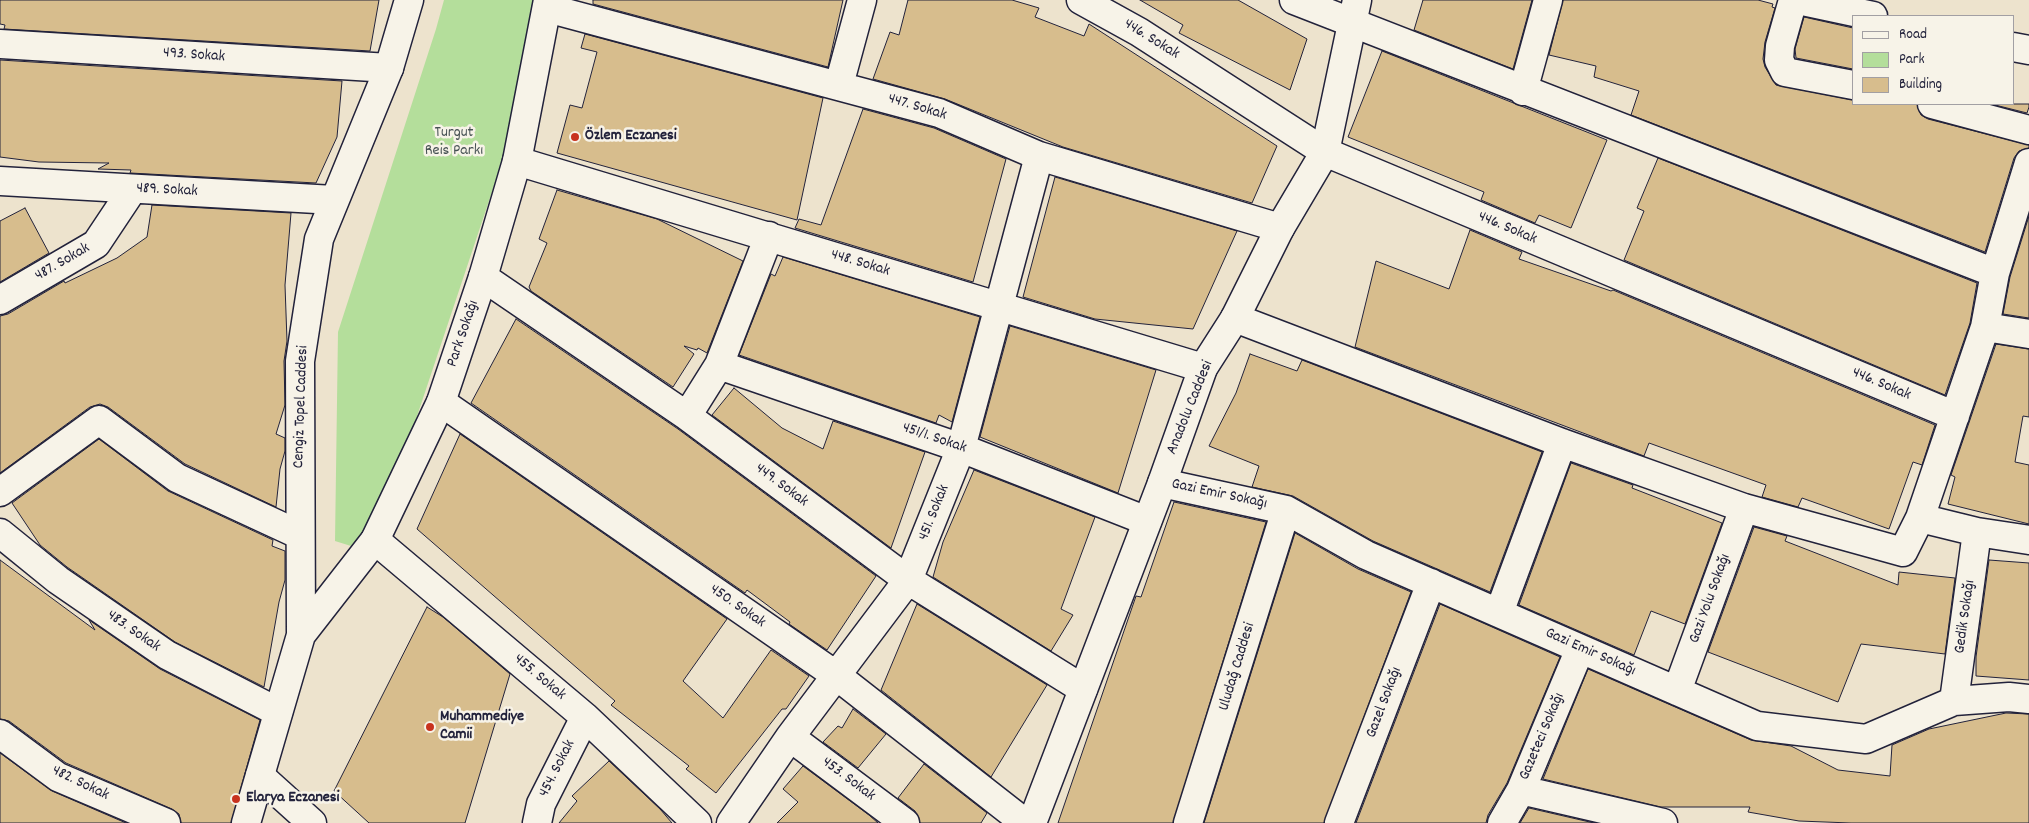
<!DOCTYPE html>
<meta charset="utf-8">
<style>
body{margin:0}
#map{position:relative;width:2029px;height:823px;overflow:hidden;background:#ede3cd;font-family:Dekko,sans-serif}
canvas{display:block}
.legend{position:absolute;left:1852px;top:15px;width:162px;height:90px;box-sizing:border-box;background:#f7f3e8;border:1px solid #a29fa3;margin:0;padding:6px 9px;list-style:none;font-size:15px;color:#22223b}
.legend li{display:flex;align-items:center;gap:10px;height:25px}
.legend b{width:25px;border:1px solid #a29fa3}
</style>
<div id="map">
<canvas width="2029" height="823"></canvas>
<ul class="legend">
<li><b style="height:6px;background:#f7f3e8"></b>Road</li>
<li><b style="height:14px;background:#b4de9b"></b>Park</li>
<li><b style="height:14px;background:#d7bd8d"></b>Building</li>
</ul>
</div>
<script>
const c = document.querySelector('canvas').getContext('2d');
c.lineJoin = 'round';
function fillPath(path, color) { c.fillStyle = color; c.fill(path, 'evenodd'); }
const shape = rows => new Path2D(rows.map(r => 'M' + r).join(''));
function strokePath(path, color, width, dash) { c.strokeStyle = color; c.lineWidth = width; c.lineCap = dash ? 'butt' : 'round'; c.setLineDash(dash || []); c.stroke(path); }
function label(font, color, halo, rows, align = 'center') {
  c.font = font + ' Dekko,sans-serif'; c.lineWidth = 5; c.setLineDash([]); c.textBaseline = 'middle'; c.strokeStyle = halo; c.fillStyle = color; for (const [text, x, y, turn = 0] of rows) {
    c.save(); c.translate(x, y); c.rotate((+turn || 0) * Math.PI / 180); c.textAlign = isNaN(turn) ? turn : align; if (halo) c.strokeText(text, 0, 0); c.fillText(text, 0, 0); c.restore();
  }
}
fillPath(shape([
 [444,0,535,0,504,156,404,455,374,524,351,546,335,541,338,332,436,29]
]), '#b4de9b');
const building = shape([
 [0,0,379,0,370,51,4,29,5,25,0,24,0,0],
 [593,0,843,0,828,67,593,4,593,0],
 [908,0,1012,0,1039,8,1035,17,1084,36,1089,24,1277,146,1252,203,1063,147,945,99,873,79,890,32,899,35,908,0],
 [1140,0,1238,0,1307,39,1290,90,1179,33,1183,25,1140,0],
 [1423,0,1532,0,1513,69,1414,30,1423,0],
 [1563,0,1758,0,1773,4,1772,7,1775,8,1765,42,1763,59,1765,67,1776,85,1853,100,1853,104,1917,104,1921,115,1928,119,2029,145,2029,148,2019,151,2014,158,1985,252,1631,115,1639,91,1594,77,1596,66,1549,55,1563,0],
 [1804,17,1853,28,1853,69,1796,58,1795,49,1804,17],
 [585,34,823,98,797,220,557,153,570,105,582,108,597,52,581,48,585,34],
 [1382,51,1607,140,1571,228,1539,215,1535,223,1481,200,1484,192,1348,137,1382,51],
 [0,60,342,81,337,137,316,183,130,173,131,170,98,169,109,163,39,162,0,157,0,60],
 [1991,104,2029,104,2029,107,2027,113,1991,104],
 [863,109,934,128,1006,159,973,282,795,228,799,219,821,225,863,109],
 [1658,158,1977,283,1970,323,1945,395,1624,260,1644,211,1637,208,1658,158],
 [1055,177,1237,231,1193,329,1095,319,1023,297,1055,177],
 [557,190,657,219,743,261,707,353,698,348,697,350,684,346,694,354,673,387,531,291,529,287,547,243,539,239,557,190],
 [152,205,291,213,285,285,287,341,284,361,285,405,276,434,285,438,285,451,280,469,276,507,185,464,108,407,100,404,90,407,0,473,0,316,8,314,64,281,65,283,117,258,147,237,152,205],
 [25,208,49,253,0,282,0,221,25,208],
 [2029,216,2029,318,2003,314,2010,277,2029,216],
 [1470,230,1522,252,1519,259,1611,291,1613,290,1935,425,1922,465,1913,462,1889,529,1802,498,1798,507,1762,497,1766,485,1649,443,1644,456,1355,347,1376,261,1449,289,1470,230],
 [783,257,980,317,952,422,939,415,936,423,739,355,771,274,775,276,783,257],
 [516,319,678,429,876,576,827,650,789,624,790,622,747,590,745,593,471,403,516,319],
 [1010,326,1156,370,1118,493,980,437,1010,326],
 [1996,344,2029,349,2029,417,2023,416,2015,462,2029,465,2029,524,1948,504,1955,477,1951,475,1996,344],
 [1250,354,1297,371,1302,360,1542,452,1490,592,1373,541,1293,496,1252,487,1259,466,1209,446,1236,393,1250,354],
 [734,388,782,428,823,449,833,421,925,452,891,548,712,415,734,388],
 [460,434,727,619,683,681,723,718,771,650,809,676,786,709,782,709,716,793,686,769,689,766,611,705,615,701,417,529,460,434],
 [99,439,168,491,273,540,272,546,285,551,285,580,279,602,264,687,175,642,67,567,40,545,12,503,99,439],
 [1571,463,1633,485,1632,488,1722,523,1685,624,1651,611,1634,655,1519,605,1571,463],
 [974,470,1095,517,1061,609,1073,615,1051,651,933,577,943,542,974,470],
 [1174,502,1266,522,1173,823,1058,823,1136,596,1141,597,1174,502],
 [1754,527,1787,536,1785,541,1898,585,1899,572,1955,578,1945,654,1861,644,1838,702,1708,652,1754,527],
 [1295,533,1358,569,1411,592,1324,823,1204,823,1295,533],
 [0,560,95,630,89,620,160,669,260,720,231,823,181,823,179,814,172,809,66,763,9,721,0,719,0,560],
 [1989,560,2029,563,2029,680,1976,676,1976,657,1989,560],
 [917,604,1047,685,991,777,881,690,917,604],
 [1440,604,1560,657,1507,783,1488,815,1486,823,1356,823,1440,604],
 [427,607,443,617,510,674,465,823,369,823,334,791,427,607],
 [1588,669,1751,740,1791,746,1838,770,1890,776,1892,745,1929,729,2006,713,2029,714,2029,823,1851,823,1799,821,1748,812,1750,807,1661,807,1543,779,1588,669],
 [853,709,886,734,858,768,823,742,838,726,842,728,853,709],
 [0,753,52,791,126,823,0,823,0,753],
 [609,761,660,809,672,823,559,823,577,801,572,796,609,761],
 [924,764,987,813,981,823,920,823,915,811,898,798,924,764],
 [803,766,869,815,878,823,777,823,798,802,783,789,803,766],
 [1529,808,1594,823,1520,823,1529,808]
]);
fillPath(building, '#d7bd8d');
strokePath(building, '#22223b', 1);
const minor = shape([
 [1081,0,1139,32,1325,152,1955,416],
 [1294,0,1995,273],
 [1793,0,1780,46,1779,60,1785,72,1853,85],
 [1798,0,1873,16],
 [547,8,939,113,1039,156,1280,228],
 [0,44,389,68],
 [2013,47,2029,50],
 [839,85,862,0],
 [1523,91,1548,0],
 [1932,104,2029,130],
 [517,161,1203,368],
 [0,181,334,200],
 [483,277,687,416,908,580,1083,689],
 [0,300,96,244,132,190],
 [1235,318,1562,443,1744,508,1903,552,1920,518,1985,327,1995,273,2029,163],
 [1985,327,2029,334],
 [719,365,961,448,1147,521],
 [441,402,837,676,1025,823],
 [687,416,719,365,769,236],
 [1162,483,1286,510,1366,555,1757,726,1866,739,1954,701,2009,697,2029,699],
 [0,492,99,420,177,478,300,535],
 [1920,518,1977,532,2029,540],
 [0,533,58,580,167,655,278,712],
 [375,540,585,717,697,823],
 [1499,613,1562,443],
 [1677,691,1744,508],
 [1954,701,1977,532],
 [0,734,58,777,166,823],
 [790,737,905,823],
 [260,776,312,823],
 [1521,790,1663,823],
 [537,823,541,804,585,717],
 [731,823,790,737,908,580,961,448,1039,156],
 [1188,823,1286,510],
 [1339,823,1431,583],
 [1502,823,1521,790,1580,649]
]);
const tertiary = shape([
 [301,635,375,540,441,402,483,277,517,161,548,0],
 [246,823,301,635,300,361,319,239,389,68,409,0]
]);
const secondary = shape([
 [1032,823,1162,483,1203,368,1235,318,1280,228,1325,152,1357,0]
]);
strokePath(minor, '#22223b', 31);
strokePath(tertiary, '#22223b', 31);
strokePath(secondary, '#22223b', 31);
strokePath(minor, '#f7f3e8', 28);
strokePath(tertiary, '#f7f3e8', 28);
strokePath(secondary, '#f7f3e8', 28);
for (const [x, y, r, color] of [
 [575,137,5,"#c8321e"],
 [430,727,5,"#c8321e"],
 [236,799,5,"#c8321e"]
]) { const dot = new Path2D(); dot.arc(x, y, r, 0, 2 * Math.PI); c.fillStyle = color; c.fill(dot); strokePath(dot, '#f7f3e8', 2); }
label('16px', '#22223b', '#f7f3e8', [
 ["446. Sokak",1151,40,32],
 ["493. Sokak",194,56,4],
 ["447. Sokak",917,108,17],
 ["489. Sokak",167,191,3],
 ["446. Sokak",1507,229,23],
 ["487. Sokak",63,263,-30],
 ["448. Sokak",860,264,17],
 ["Park Sokağı",464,334,-71],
 ["446. Sokak",1881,385,23],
 ["Cengiz Topel Caddesi",302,407,-88],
 ["Anadolu Caddesi",1191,408,-68],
 ["451/1. Sokak",934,439,19],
 ["449. Sokak",781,486,37],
 ["Gazi Emir Sokağı",1219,495,12],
 ["451. Sokak",935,513,-68],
 ["Gazi Yolu Sokağı",1711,599,-70],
 ["450. Sokak",737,607,35],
 ["Gedik Sokağı",1966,617,-82],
 ["483. Sokak",133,632,35],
 ["Gazi Emir Sokağı",1590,653,24],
 ["Uludağ Caddesi",1238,667,-73],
 ["455. Sokak",539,678,40],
 ["Gazel Sokağı",1385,703,-69],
 ["Gazeteci Sokağı",1543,737,-67],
 ["454. Sokak",558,769,-63],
 ["453. Sokak",848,780,37],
 ["482. Sokak",80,784,26]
]);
label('16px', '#465153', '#f7f3e8', [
 ["Turgut",454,134],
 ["Reis Parkı",454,152]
]);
label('bold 16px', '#22223b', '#f7f3e8', [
 ["Özlem Eczanesi",585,137],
 ["Muhammediye",440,718],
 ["Camii",440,736],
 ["Elarya Eczanesi",246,799]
], 'left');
</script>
